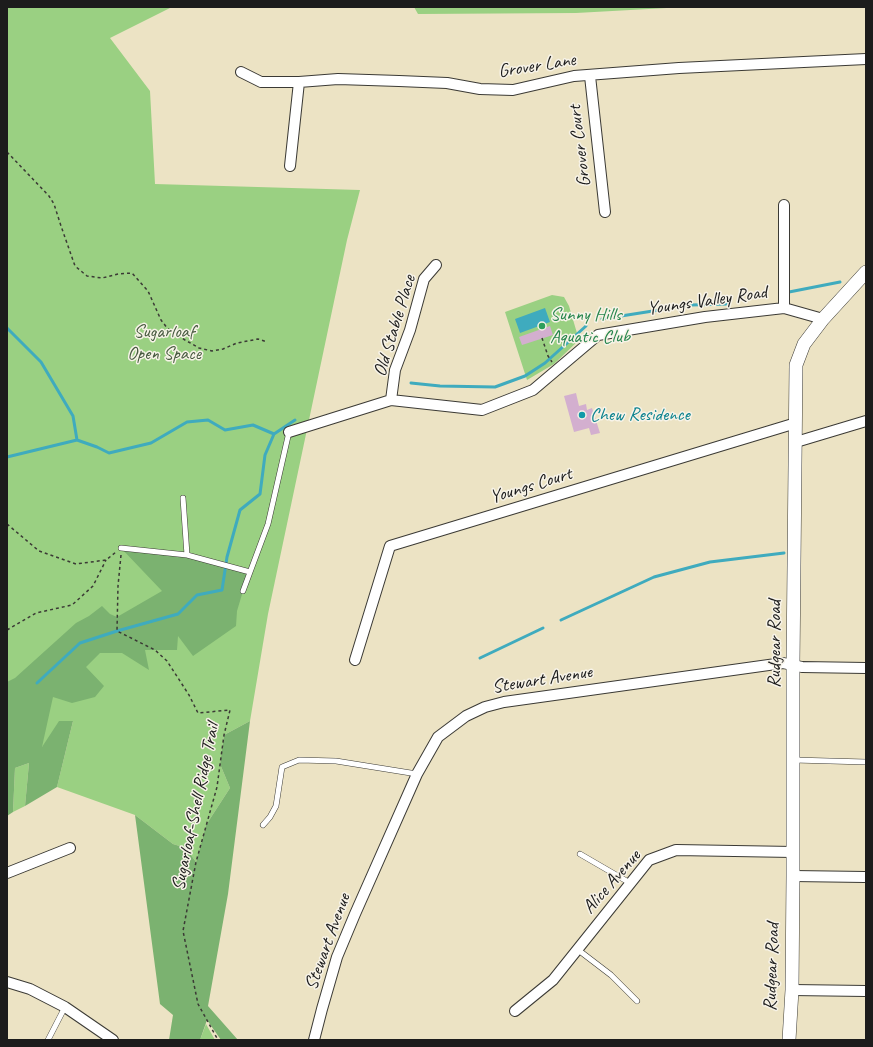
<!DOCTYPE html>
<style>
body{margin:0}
#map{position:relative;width:873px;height:1047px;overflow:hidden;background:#ece3c4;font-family:Caveat,sans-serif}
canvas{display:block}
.frame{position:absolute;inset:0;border:8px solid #1c1c1c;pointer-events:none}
</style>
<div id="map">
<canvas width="873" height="1047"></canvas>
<div class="frame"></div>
</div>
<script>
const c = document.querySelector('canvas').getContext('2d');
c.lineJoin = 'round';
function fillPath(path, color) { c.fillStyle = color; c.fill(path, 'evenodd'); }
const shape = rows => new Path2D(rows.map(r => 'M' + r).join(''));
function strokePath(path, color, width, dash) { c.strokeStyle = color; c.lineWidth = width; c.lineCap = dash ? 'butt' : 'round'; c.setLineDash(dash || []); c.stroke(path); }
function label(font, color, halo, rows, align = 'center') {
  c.font = font + ' Caveat,sans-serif'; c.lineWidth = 3; c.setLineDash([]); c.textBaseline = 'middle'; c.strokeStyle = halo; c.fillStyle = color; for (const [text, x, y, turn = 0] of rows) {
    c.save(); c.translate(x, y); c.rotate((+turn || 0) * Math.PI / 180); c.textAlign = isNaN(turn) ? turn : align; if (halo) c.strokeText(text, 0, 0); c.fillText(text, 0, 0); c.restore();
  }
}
fillPath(shape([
 [7,7,172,7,110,38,150,91,155,184,360,190,347,240,268,614,250,721,224,735,220,764,230,788,206,825,196,862,186,848,173,844,135,815,57,787,73,721,41,748,7,722],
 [414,7,685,7,576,13,418,14],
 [552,295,564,297,569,306,579,340,554,364,527,380,505,312],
 [29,763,25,806,13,812,15,768],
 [206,1024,215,1040,200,1040]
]), '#9ad082');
fillPath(shape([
 [121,548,187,555,250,572,243,591,237,611,236,626,193,656,178,636,177,650,145,650,149,670,122,653,100,653,86,667,104,686,95,697,72,703,53,697,42,747,59,721,73,721,57,787,25,806,29,763,15,768,13,812,7,816,7,682,15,678,76,623,89,616,102,606,110,614,117,617,162,591],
 [250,721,228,894,208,1006,238,1040,221,1040,207,1020,200,1040,169,1040,173,1015,160,1004,135,815,173,844,186,848,196,862,206,825,230,788,220,764,224,735]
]), '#7bb270');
fillPath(shape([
 [545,308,550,322,520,333,515,319]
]), '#3fabbe');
strokePath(shape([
 [789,292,840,282],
 [602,319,691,305,727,304],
 [7,328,41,362,73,416,77,440],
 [411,383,440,386,495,387,525,376,545,363,586,326],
 [77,440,97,447,109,453,151,443,187,422,208,420,225,430,253,425,274,434,295,420],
 [7,457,77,440],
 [561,620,654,577,710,562,784,553],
 [480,658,543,628],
 [37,683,80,643,117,631,178,614,197,595,222,590,227,557,240,510,260,494,265,455,274,434]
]), '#3fabbe', 3);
fillPath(shape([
 [550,326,553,335,522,345,519,337],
 [576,393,579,406,586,404,587,410,592,408,600,433,591,435,589,428,574,432,564,396]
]), '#d3afcf');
const service = shape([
 [183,498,187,555,250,572],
 [121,548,187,555],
 [243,591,268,524,289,432],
 [794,760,866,762],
 [263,825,270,817,276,806,282,767,299,760,336,761,417,774],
 [580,854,630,883],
 [577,949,611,975,637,1001],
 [48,1040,65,1007]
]);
const minor = shape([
 [241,72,261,82,299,82,338,79,399,81,447,83,480,89,513,90,574,76,679,68,866,59],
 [590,76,605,212],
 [290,166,299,82],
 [784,205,784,308],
 [391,400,395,370,410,330,424,279,436,265],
 [289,432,391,400,482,410,533,390,598,335,705,317,784,308,823,319],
 [796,442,866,421],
 [355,660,390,546,796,423],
 [7,873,70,848],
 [793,876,865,877],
 [7,982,30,989,65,1007,113,1040],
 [792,990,866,991],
 [515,1011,553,980,649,860,676,850,793,852],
 [314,1040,322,1009,337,957,355,914,417,774,438,737,466,716,485,707,504,702,783,663,802,667,866,668]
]);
const tertiary = shape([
 [789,1040,792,990,793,876,793,665,796,365,804,344,823,319,866,272]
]);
strokePath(service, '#3b3a35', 6);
strokePath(minor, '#3b3a35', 12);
strokePath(tertiary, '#3b3a35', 14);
strokePath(shape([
 [7,152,49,196,54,204,61,226,75,266,87,276,102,278,118,274,132,273,148,291,161,320,168,329,185,340,199,348,212,351,223,349,237,343,258,339,267,342],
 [542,338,548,356,552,362],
 [7,524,39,551,76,564,106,560,116,552],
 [121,555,118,586,117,631,155,650,167,661,189,695,198,713,230,710,224,735,217,787,196,862,183,931,198,1004,218,1040],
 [7,630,36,613,72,605,93,586,106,560]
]), '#3b3a35', 1.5, [3, 3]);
strokePath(service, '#fff', 5);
strokePath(minor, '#fff', 10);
strokePath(tertiary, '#fff', 13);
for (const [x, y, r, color] of [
 [542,326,4,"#2e9e5b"],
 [582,415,4,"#0f9aa8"]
]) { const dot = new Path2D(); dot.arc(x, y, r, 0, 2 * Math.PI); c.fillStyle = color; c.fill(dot); strokePath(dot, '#f7f3e8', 1.5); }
label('19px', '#1c1c1c', '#f7f3e8', [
 ["Grover Lane",537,66,-9],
 ["Grover Court",580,146,-97],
 ["Youngs Valley Road",707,301,-8],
 ["Old Stable Place",395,326,-73],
 ["Youngs Court",531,486,-17],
 ["Rudgear Road",775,644,-90],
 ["Stewart Avenue",542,680,-9],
 ["Sugarloaf-Shell Ridge Trail",196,807,-78],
 ["Alice Avenue",612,882,-49],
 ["Stewart Avenue",328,942,-70],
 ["Rudgear Road",772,967,-88]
]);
label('19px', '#27864d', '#f7f3e8', [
 ["Sunny Hills",550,315],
 ["Aquatic Club",550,337]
], 'left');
label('19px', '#485b40', '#f7f3e8', [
 ["Sugarloaf",164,332],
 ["Open Space",164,354]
]);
label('19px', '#0d838f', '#f7f3e8', [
 ["Chew Residence",590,415]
], 'left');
</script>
